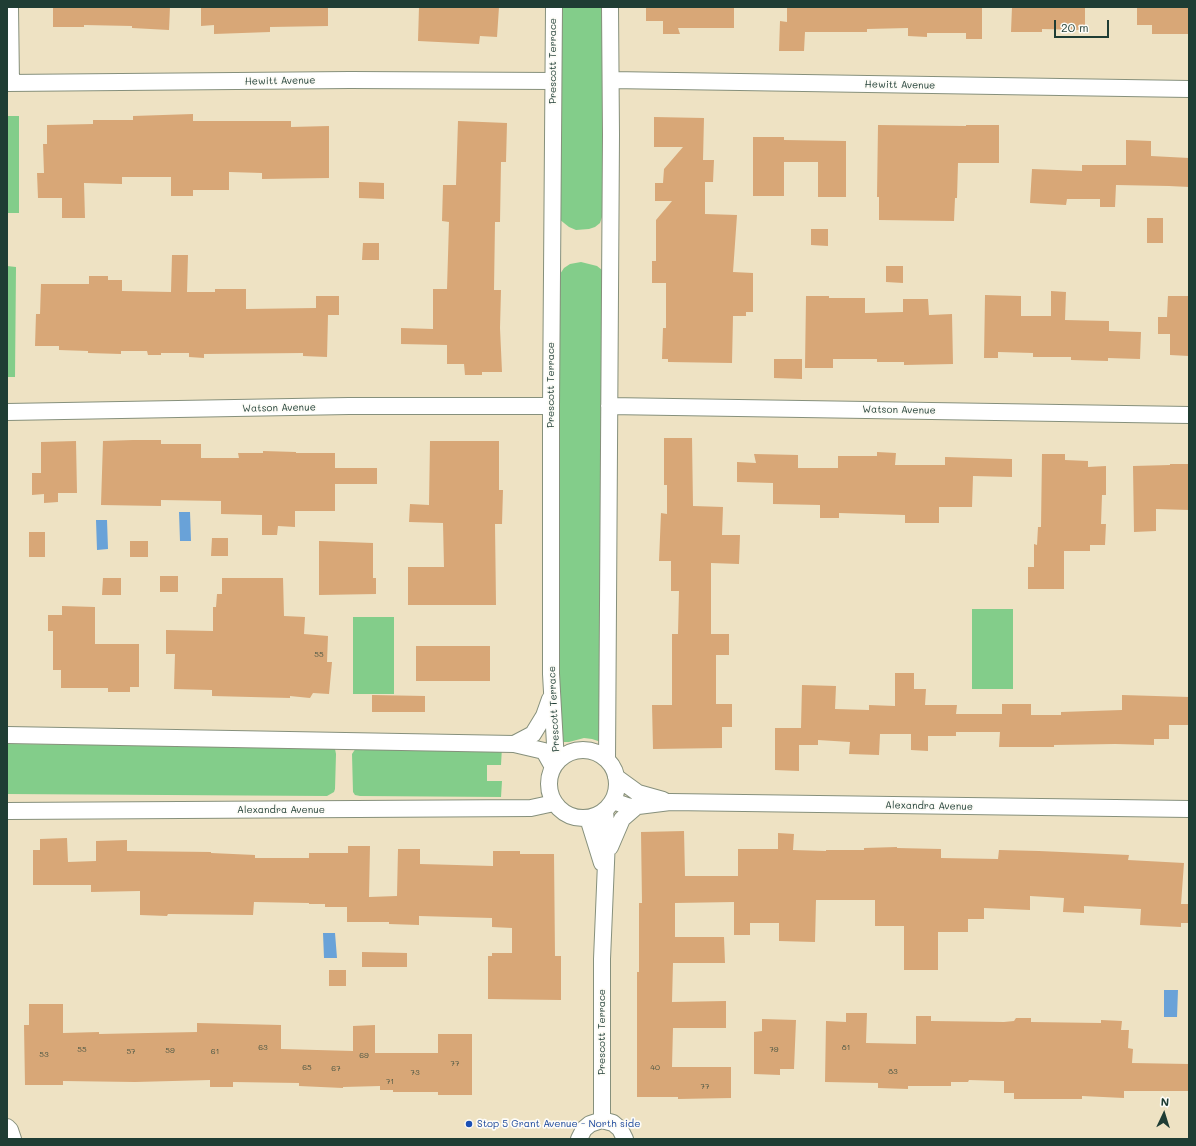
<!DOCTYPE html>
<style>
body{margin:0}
#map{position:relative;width:1196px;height:1146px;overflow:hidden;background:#eee2c3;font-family:Mali,sans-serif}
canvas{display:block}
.frame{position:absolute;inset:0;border:8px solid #1f3d34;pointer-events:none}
.north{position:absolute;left:1144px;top:1094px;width:40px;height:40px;-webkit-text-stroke:3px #fdfcf7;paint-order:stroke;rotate:4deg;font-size:11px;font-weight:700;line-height:16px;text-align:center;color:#1f3d34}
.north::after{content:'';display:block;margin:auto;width:14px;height:18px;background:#1f3d34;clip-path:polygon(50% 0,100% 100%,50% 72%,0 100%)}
.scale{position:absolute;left:1054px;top:20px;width:55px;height:18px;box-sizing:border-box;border:2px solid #1f3d34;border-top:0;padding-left:5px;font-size:12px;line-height:14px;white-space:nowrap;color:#1f3d34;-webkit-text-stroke:3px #fdfcf7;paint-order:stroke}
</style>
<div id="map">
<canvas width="1196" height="1146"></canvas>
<div class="frame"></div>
<div class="north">N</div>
<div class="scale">20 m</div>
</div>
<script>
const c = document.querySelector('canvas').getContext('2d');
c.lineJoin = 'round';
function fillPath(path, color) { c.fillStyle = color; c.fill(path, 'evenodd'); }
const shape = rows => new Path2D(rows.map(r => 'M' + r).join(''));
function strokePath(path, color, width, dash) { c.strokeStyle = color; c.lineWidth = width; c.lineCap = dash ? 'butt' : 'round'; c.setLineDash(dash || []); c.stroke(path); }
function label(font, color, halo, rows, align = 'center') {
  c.font = font + ' Mali,sans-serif'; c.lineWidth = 3.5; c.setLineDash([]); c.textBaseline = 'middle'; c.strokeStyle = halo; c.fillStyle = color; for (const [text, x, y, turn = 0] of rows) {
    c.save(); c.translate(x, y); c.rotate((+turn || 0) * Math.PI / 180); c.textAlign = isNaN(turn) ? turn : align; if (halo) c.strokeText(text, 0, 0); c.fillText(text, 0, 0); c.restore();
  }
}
fillPath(shape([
 [561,7,603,7,603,214,600,223,595,227,589,229,576,230,569,227,559,219],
 [7,116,19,116,19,213,7,213],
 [581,262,597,266,602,270,603,274,599,700,601,742,592,739,584,738,569,742,564,742,561,740,557,728,559,278,560,274,564,268,570,264],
 [7,266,16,267,15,377,7,377],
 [972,609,1013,609,1013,689,972,689],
 [353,617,394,617,394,694,353,694],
 [7,744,332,746,335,749,336,754,335,789,334,792,327,796,7,794],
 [502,747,501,765,487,765,487,781,502,781,501,797,360,796,355,795,353,792,352,754,356,748]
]), '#83cd8a');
fillPath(shape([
 [179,512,190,512,191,541,180,541],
 [96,520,107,520,108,549,97,550],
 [323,933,335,933,337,958,324,958],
 [1164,990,1178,990,1177,1017,1164,1017]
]), '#69a2d8');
fillPath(shape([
 [53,7,170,7,169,30,132,28,132,26,84,25,84,27,53,27],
 [201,7,328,7,328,26,270,27,270,32,214,34,214,25,201,26],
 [419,7,499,7,497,37,480,36,479,44,418,41],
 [646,7,734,7,734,28,678,28,680,34,663,34,663,21,646,21],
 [787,7,982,7,982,39,966,39,966,33,927,33,927,37,908,36,908,28,867,29,867,32,805,32,804,51,779,51,780,21,787,22],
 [1012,7,1085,7,1085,30,1042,29,1042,32,1011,32],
 [1137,7,1189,7,1189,34,1152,34,1152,25,1137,25],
 [193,114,193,121,291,121,291,127,329,126,329,178,262,179,262,173,229,172,229,190,193,190,193,196,171,196,171,177,122,177,122,184,84,183,85,218,62,218,62,198,38,198,37,173,44,173,43,144,47,144,47,125,93,124,93,120,133,120,133,116],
 [654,117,704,118,703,160,714,160,713,182,705,182,705,214,737,215,733,272,753,273,753,312,746,312,746,316,733,316,732,363,668,362,668,359,662,359,663,328,666,328,666,283,652,283,652,261,656,261,656,220,672,201,655,201,655,183,663,183,664,169,683,147,654,147],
 [458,121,507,123,506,162,501,162,500,222,495,222,494,290,501,290,500,328,502,372,482,372,482,375,465,375,464,364,447,364,447,345,401,344,401,328,433,329,433,289,447,289,449,222,442,221,443,185,456,185],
 [878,125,966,126,966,125,999,125,999,163,958,163,957,198,955,198,954,221,879,220,879,197,877,197],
 [753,137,784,137,784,140,846,141,846,197,818,197,818,162,784,162,784,196,753,196],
 [1126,140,1151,141,1151,156,1189,158,1189,187,1169,186,1116,185,1115,207,1100,207,1100,199,1067,199,1066,205,1030,203,1032,169,1082,171,1082,165,1126,165],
 [359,182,384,183,384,199,359,198],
 [1147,218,1163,218,1163,243,1147,243],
 [811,229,828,229,828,246,811,245],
 [363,243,379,243,379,260,362,260],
 [172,255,188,255,187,292,215,292,215,289,246,289,246,309,316,308,316,296,339,296,339,315,328,315,327,357,303,356,303,353,204,354,204,358,189,357,189,353,161,353,161,355,148,355,147,351,121,351,121,354,88,353,88,351,59,350,59,346,35,346,36,314,40,314,41,284,89,284,89,276,108,276,108,280,122,280,122,291,171,292],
 [886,266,903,266,903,283,886,282],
 [1051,291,1066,292,1065,320,1109,321,1109,331,1141,332,1140,359,1108,358,1108,361,1071,360,1071,357,1033,357,1033,353,998,352,998,358,984,358,985,295,1021,296,1021,316,1051,316],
 [806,296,829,296,829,298,865,298,865,313,903,312,903,299,928,299,929,315,952,314,953,364,904,365,904,362,877,362,877,359,833,359,833,368,805,368],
 [1168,296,1189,296,1189,356,1170,355,1170,334,1158,334,1158,317,1167,317],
 [774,359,802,359,802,379,774,378],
 [664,438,692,438,693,506,723,507,722,535,740,535,739,564,711,563,711,634,729,634,729,655,716,655,716,704,732,704,732,727,722,727,722,748,653,749,652,705,672,705,672,634,678,634,679,591,671,591,671,561,659,561,661,513,667,514,667,485,664,485],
 [133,440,161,440,161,444,201,444,201,458,239,458,238,453,263,453,263,451,296,452,296,453,335,453,335,468,377,468,377,484,335,484,335,511,295,511,295,527,278,526,277,535,262,535,262,515,221,514,221,501,161,500,161,506,101,505,103,441],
 [76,441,77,493,58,493,58,502,44,503,44,494,32,495,32,473,41,473,41,442],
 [430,441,499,441,499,490,503,490,502,524,495,524,496,605,408,605,408,567,444,567,443,523,409,522,410,504,429,505],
 [877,452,896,453,895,465,945,465,945,457,1012,459,1012,477,973,476,972,507,939,507,939,523,905,523,905,515,839,513,839,518,820,518,820,505,773,504,773,483,737,482,737,462,756,463,754,454,798,455,798,468,838,468,838,456,877,456],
 [1042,454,1065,454,1065,460,1088,461,1088,467,1106,466,1106,495,1102,495,1101,524,1106,524,1105,545,1090,545,1090,551,1064,551,1064,589,1028,589,1028,567,1034,567,1034,544,1037,545,1038,527,1041,527],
 [1170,464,1189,464,1189,510,1156,509,1156,531,1134,532,1133,466,1170,465],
 [29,532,45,532,45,557,29,557],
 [212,538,228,538,228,556,211,556],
 [130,541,148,541,148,557,130,557],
 [319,541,373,543,373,578,376,578,376,594,319,595],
 [160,576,178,576,178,592,160,592],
 [103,578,121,578,121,595,102,595],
 [222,578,283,578,284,616,305,617,304,634,328,636,327,662,332,662,329,694,313,693,310,698,290,696,290,698,212,696,212,690,174,689,175,654,166,654,166,630,213,631,213,607,216,607,217,594,222,594],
 [62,606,95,607,95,644,139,644,139,687,130,687,130,692,108,692,108,688,61,688,61,670,53,670,53,631,48,631,48,615,62,615],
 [416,646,490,646,490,681,416,681],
 [895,673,914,673,914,689,926,689,925,705,957,705,956,714,1002,714,1002,704,1031,704,1031,715,1061,715,1061,712,1122,710,1122,695,1189,697,1189,725,1169,725,1169,739,1154,739,1154,745,1115,744,1054,745,1054,747,999,747,1000,732,956,732,956,736,928,736,928,751,911,750,911,734,880,734,879,755,849,754,850,742,818,740,818,745,799,745,799,771,775,770,775,728,801,728,802,685,836,686,835,709,869,710,869,705,895,706],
 [372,695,425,696,425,712,372,712],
 [684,831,685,876,738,876,738,849,778,849,778,833,794,834,793,850,826,851,826,850,864,850,864,848,897,847,897,848,941,849,941,858,998,859,999,850,1039,851,1129,855,1128,860,1184,863,1181,904,1189,904,1189,923,1181,923,1181,927,1140,925,1141,909,1084,906,1084,913,1063,912,1064,898,1030,896,1030,910,984,908,984,919,968,919,968,932,938,932,938,970,904,970,904,926,875,926,875,900,816,900,815,942,779,941,779,923,750,923,750,935,734,935,734,902,675,903,675,937,724,937,725,963,673,963,672,1002,726,1001,726,1028,673,1028,672,1067,731,1067,731,1098,678,1099,678,1097,637,1097,637,972,639,972,639,903,642,903,641,832],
 [67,838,68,862,96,861,96,841,127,840,127,851,211,852,211,853,255,855,255,858,309,858,309,853,348,853,348,846,370,846,369,897,397,896,398,849,420,849,420,864,493,866,493,851,520,851,520,854,554,854,555,956,561,956,561,1000,488,999,488,956,492,956,492,953,512,953,512,928,492,927,492,918,419,916,419,925,389,924,389,922,347,922,347,907,325,907,325,904,309,904,309,903,254,902,253,915,168,914,167,916,140,915,140,891,91,892,91,885,33,885,33,850,40,850,40,839],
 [362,952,407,953,407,967,362,967],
 [329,970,346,970,346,986,329,986],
 [29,1004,63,1004,63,1033,99,1032,99,1034,197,1032,197,1023,281,1025,281,1049,353,1051,353,1026,375,1025,375,1053,438,1053,438,1034,472,1034,472,1095,438,1095,438,1092,393,1092,393,1090,380,1090,380,1086,343,1087,343,1088,299,1086,299,1083,233,1082,233,1087,210,1087,210,1080,135,1082,63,1081,63,1085,25,1085,24,1025,29,1025],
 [846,1013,867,1013,866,1043,916,1044,916,1016,931,1016,931,1021,1004,1022,1014,1021,1016,1018,1031,1018,1031,1022,1101,1023,1101,1020,1122,1021,1121,1030,1129,1030,1128,1048,1133,1049,1132,1063,1189,1064,1189,1091,1124,1091,1124,1098,1082,1096,1082,1099,1014,1099,1014,1093,1004,1093,1004,1081,969,1080,968,1082,951,1082,951,1086,908,1086,908,1089,878,1088,878,1083,825,1082,826,1021,846,1022],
 [762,1019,796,1020,794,1069,780,1069,780,1075,754,1074,754,1032,762,1031]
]), '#d8a777');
const minor = shape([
 [10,7,11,83],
 [554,7,551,406,551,674,556,762],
 [611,80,1189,89],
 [7,83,350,80,553,81],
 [609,406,1189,415],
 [7,412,349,406,551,406],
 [7,735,514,744,544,751,553,767],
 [514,744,533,734,544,716,550,699],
 '549 784a34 34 0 1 1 68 0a34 34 0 1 1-68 0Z',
 [607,760,611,135,610,7],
 [616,777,638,793,663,800],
 [613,801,630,807,670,802,1189,809],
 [7,811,531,808,554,803],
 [588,818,602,863],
 [610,847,622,819,637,806],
 [602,1120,602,959,607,839,605,810],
 [7,1127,10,1130,13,1139],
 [579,1139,584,1129,590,1124,602,1120,613,1123,620,1129,625,1139]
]);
strokePath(minor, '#86907c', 18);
strokePath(minor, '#fff', 16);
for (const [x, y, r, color] of [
 [469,1124,4,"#1a4fb4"]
]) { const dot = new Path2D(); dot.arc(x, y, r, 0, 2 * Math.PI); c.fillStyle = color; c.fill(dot); strokePath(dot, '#fdfcf7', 1.5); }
label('8px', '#4d5845', null, [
 ["55",319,655],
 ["63",263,1048],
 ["81",846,1048],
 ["55",82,1050],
 ["79",774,1050],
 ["59",170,1051],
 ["57",131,1052],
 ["61",215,1052],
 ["53",44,1055],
 ["69",364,1056],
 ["77",455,1064],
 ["65",307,1068],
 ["40",655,1068],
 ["67",336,1069],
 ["83",893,1072],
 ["73",415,1073],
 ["71",390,1082],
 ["77",705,1087]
]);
label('10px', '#1f3d34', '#fdfcf7', [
 ["Prescott Terrace",553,61,-90],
 ["Hewitt Avenue",280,81,-1],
 ["Hewitt Avenue",900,85,1],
 ["Prescott Terrace",551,385,-90],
 ["Watson Avenue",279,408,-1],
 ["Watson Avenue",899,410,1],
 ["Prescott Terrace",554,709,-93],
 ["Alexandra Avenue",929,806,1],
 ["Alexandra Avenue",281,810],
 ["Prescott Terrace",602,1032,-90]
]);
label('10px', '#164399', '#fdfcf7', [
 ["Stop 5 Grant Avenue - North side",477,1124]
], 'left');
</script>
